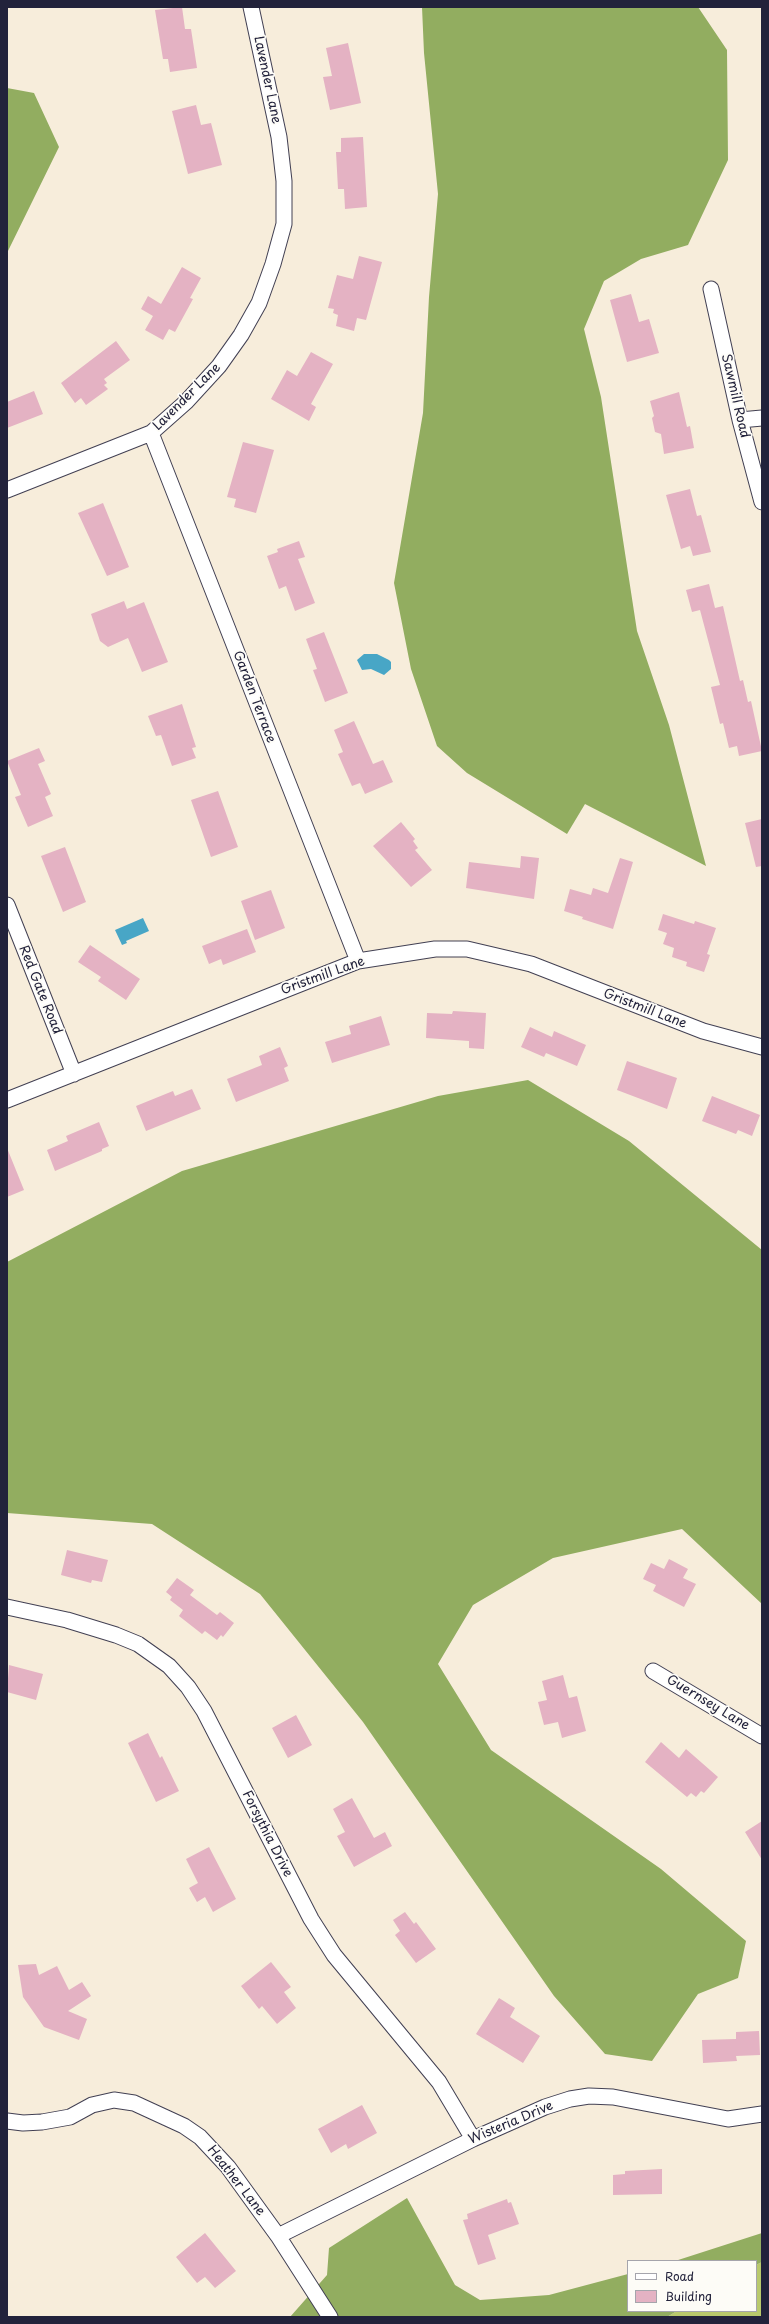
<!DOCTYPE html>
<style>
body{margin:0}
#map{position:relative;width:769px;height:2324px;overflow:hidden;background:#f7eddb;font-family:"Playpen Sans",sans-serif}
canvas{display:block}
.frame{position:absolute;inset:0;border:8px solid #22223b;pointer-events:none}
.legend{position:absolute;left:627px;top:2260px;width:130px;height:52px;box-sizing:border-box;background:#fdfcf7;border:1px solid #a5a5ac;margin:0;padding:5px 7px;list-style:none;font-size:12px;color:#22223b}
.legend li{display:flex;align-items:center;gap:8px;height:20px}
.legend b{width:20px;border:1px solid #a5a5ac}
</style>
<div id="map">
<canvas width="769" height="2324"></canvas>
<div class="frame"></div>
<ul class="legend">
<li><b style="height:5px;background:#fff"></b>Road</li>
<li><b style="height:11px;background:#e4b2c3"></b>Building</li>
</ul>
</div>
<script>
const c = document.querySelector('canvas').getContext('2d');
c.lineJoin = 'round';
function fillPath(path, color) { c.fillStyle = color; c.fill(path, 'evenodd'); }
const shape = rows => new Path2D(rows.map(r => 'M' + r).join(''));
function strokePath(path, color, width, dash) { c.strokeStyle = color; c.lineWidth = width; c.lineCap = dash ? 'butt' : 'round'; c.setLineDash(dash || []); c.stroke(path); }
function label(font, color, halo, rows, align = 'center') {
  c.font = font + ' "Playpen Sans",sans-serif'; c.lineWidth = 3.5; c.setLineDash([]); c.textBaseline = 'middle'; c.strokeStyle = halo; c.fillStyle = color; for (const [text, x, y, turn = 0] of rows) {
    c.save(); c.translate(x, y); c.rotate((+turn || 0) * Math.PI / 180); c.textAlign = isNaN(turn) ? turn : align; if (halo) c.strokeText(text, 0, 0); c.fillText(text, 0, 0); c.restore();
  }
}
fillPath(shape([
 [762,2262,762,2317,667,2317,677,2311,756,2311,756,2265]
]), '#b9c96c');
fillPath(shape([
 [422,7,698,7,727,50,728,160,688,245,641,259,604,281,584,329,601,397,637,631,669,725,706,866,585,804,567,834,467,773,437,746,411,669,394,583,423,413,429,297,438,194,424,53],
 [7,88,34,93,59,147,7,253],
 [528,1080,629,1141,762,1250,762,1604,682,1529,553,1558,473,1605,438,1664,491,1750,661,1869,746,1941,738,1978,698,1994,652,2061,605,2054,554,1996,363,1722,260,1594,152,1524,7,1513,7,1262,182,1171,438,1096],
 [407,2198,455,2285,480,2300,549,2295,628,2274,628,2311,677,2311,667,2317,290,2317,327,2275,329,2248],
 [762,2233,762,2262,756,2265,756,2261,675,2261]
]), '#92ad60');
fillPath(shape([
 [364,654,377,654,389,660,391,662,391,669,384,675,371,669,362,670,357,660],
 [143,918,149,931,126,941,127,943,122,945,115,930]
]), '#48a6c6');
fillPath(shape([
 [182,7,185,29,191,29,197,68,170,72,168,59,163,59,155,10],
 [348,43,361,103,330,110,323,77,332,76,326,48],
 [196,105,201,125,211,123,222,165,188,174,172,111],
 [363,137,367,207,345,209,344,189,338,189,336,152,341,152,341,138],
 [359,256,382,262,366,320,357,318,354,331,336,326,338,315,333,313,334,309,328,308,337,275,353,279],
 [182,267,201,278,190,298,193,299,175,332,169,329,163,340,145,330,153,316,141,309,148,296,161,304],
 [631,294,639,322,649,319,659,353,627,362,610,300],
 [116,341,130,360,104,379,107,383,104,385,108,389,86,405,81,398,75,403,61,383],
 [311,352,333,364,311,404,316,407,309,421,271,399,287,370,297,376],
 [34,391,43,414,7,428,7,402],
 [679,392,687,427,690,426,694,448,664,454,661,434,655,432,652,418,654,416,650,401],
 [243,442,274,450,256,513,234,507,236,499,227,497],
 [690,489,697,516,701,515,711,552,693,556,690,546,681,549,666,495],
 [103,503,129,567,107,576,78,513],
 [299,541,305,557,298,559,315,603,295,611,286,586,279,589,267,556,278,552,277,549],
 [709,584,715,608,723,606,740,681,743,680,748,702,751,701,762,751,739,756,737,746,729,748,723,723,720,724,711,687,720,685,700,610,692,612,686,590],
 [124,601,127,609,144,602,168,662,142,672,128,638,108,647,100,641,91,614],
 [324,632,348,693,325,702,313,670,317,669,306,639],
 [182,704,196,747,192,748,196,758,172,766,161,735,156,736,148,716],
 [354,721,373,764,383,760,393,782,365,794,360,783,352,786,338,754,343,752,334,730],
 [39,748,45,761,38,764,51,794,45,797,53,816,28,827,15,797,21,795,7,761],
 [218,791,238,847,211,857,191,800],
 [762,819,762,866,756,867,745,823],
 [401,822,415,839,413,841,418,848,415,850,432,870,411,887,373,846],
 [65,847,86,902,63,912,41,856],
 [521,856,539,858,534,899,466,888,469,862,520,868],
 [620,858,633,862,613,929,582,919,583,917,564,911,570,889,591,895,593,888,608,893],
 [271,890,285,928,255,940,241,901],
 [663,914,694,924,695,921,716,928,707,954,710,955,704,972,686,966,687,962,672,957,674,948,663,944,667,933,658,930],
 [247,929,256,952,223,965,221,959,209,964,202,946],
 [90,945,140,979,126,1000,98,981,101,977,78,962],
 [453,1011,486,1013,484,1049,469,1048,469,1041,426,1038,427,1013,452,1014],
 [381,1016,390,1045,332,1063,325,1042,351,1034,349,1026],
 [530,1027,552,1037,554,1031,586,1045,577,1066,546,1053,544,1057,521,1047],
 [280,1047,288,1066,284,1068,289,1081,236,1102,227,1079,262,1065,259,1056],
 [627,1061,677,1078,667,1109,617,1090],
 [192,1089,201,1109,146,1131,136,1106,173,1091,175,1096],
 [712,1096,760,1115,752,1136,738,1130,736,1134,702,1121],
 [99,1122,109,1146,102,1149,102,1151,55,1171,47,1150,68,1141,66,1136],
 [7,1148,24,1190,7,1197],
 [67,1550,108,1560,102,1582,92,1580,91,1583,61,1575],
 [669,1559,688,1569,683,1578,696,1584,684,1607,653,1591,656,1585,643,1579,651,1563,664,1569],
 [177,1578,194,1590,190,1595,217,1615,220,1612,234,1623,223,1637,221,1635,217,1640,205,1631,202,1634,179,1616,183,1610,170,1600,172,1597,166,1592],
 [9,1665,43,1674,36,1700,7,1692],
 [563,1675,569,1698,577,1696,586,1731,562,1738,558,1722,544,1725,538,1702,547,1700,542,1681],
 [296,1715,312,1745,288,1758,272,1728],
 [148,1733,160,1758,162,1756,179,1791,156,1802,128,1743],
 [661,1742,679,1758,686,1749,718,1777,704,1793,701,1791,696,1797,691,1793,687,1797,645,1762],
 [352,1798,374,1838,385,1832,392,1846,354,1867,337,1836,345,1832,333,1809],
 [762,1821,762,1860,745,1832],
 [209,1847,236,1899,213,1912,205,1897,197,1902,189,1888,198,1883,186,1859],
 [405,1912,414,1924,416,1922,436,1949,416,1963,395,1935,400,1931,393,1920],
 [271,1962,291,1987,284,1992,296,2008,277,2024,262,2006,259,2009,241,1986],
 [36,1964,39,1975,57,1966,69,1990,82,1982,91,1996,68,2011,87,2019,79,2040,44,2027,23,1997,18,1965],
 [499,1998,515,2008,510,2017,540,2036,523,2063,476,2034],
 [759,2031,760,2055,736,2056,737,2061,703,2063,702,2040,736,2039,736,2032],
 [362,2105,377,2133,348,2149,346,2144,331,2153,318,2129],
 [662,2169,662,2194,613,2195,613,2175,625,2174,625,2171],
 [507,2199,508,2203,511,2202,519,2224,488,2235,496,2259,478,2265,463,2220,468,2219,467,2214],
 [205,2233,236,2271,215,2288,205,2277,197,2283,176,2257]
]), '#e4b2c3');
const street = shape([
 [711,289,740,420,762,502],
 [740,420,762,418],
 [151,433,358,961],
 [7,490,151,433,186,402,219,366,241,335,259,303,273,264,284,224,284,181,279,137,251,7],
 [7,905,74,1074],
 [7,1100,358,961,435,949,467,949,531,964,703,1031,762,1047],
 [7,1607,67,1620,116,1635,138,1644,169,1666,188,1687,204,1711,311,1919,334,1955,439,2082,473,2139],
 [653,1671,762,1736],
 [7,2121,23,2123,42,2122,70,2117,92,2105,114,2100,134,2103,184,2126,200,2137,228,2167,278,2236,330,2317],
 [278,2236,473,2139,545,2107,570,2099,589,2096,613,2097,728,2119,762,2114]
]);
strokePath(street, '#424053', 17);
strokePath(street, '#fff', 15);
label('13px', '#22223b', '#fdfcf7', [
 ["Lavender Lane",267,80,78],
 ["Sawmill Road",735,396,77],
 ["Lavender Lane",187,397,-45],
 ["Garden Terrace",254,697,69],
 ["Gristmill Lane",323,976,-20],
 ["Red Gate Road",40,990,68],
 ["Gristmill Lane",645,1009,21],
 ["Guernsey Lane",708,1703,31],
 ["Forsythia Drive",267,1834,63],
 ["Wisteria Drive",511,2123,-23],
 ["Heather Lane",236,2181,52]
]);
</script>
